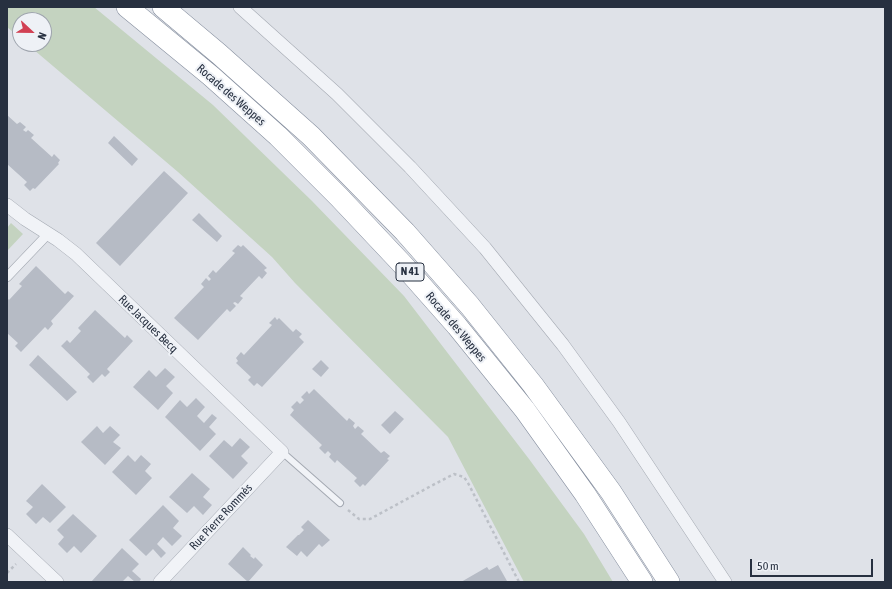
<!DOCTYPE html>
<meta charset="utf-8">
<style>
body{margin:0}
#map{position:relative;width:892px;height:589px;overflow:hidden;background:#dfe2e8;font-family:"Asap Condensed",sans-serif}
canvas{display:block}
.frame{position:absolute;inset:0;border:8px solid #273040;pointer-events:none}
.north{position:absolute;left:12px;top:12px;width:40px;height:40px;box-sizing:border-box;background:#eef1f6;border:1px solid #9ea4ad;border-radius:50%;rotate:112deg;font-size:11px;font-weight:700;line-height:16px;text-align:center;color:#273040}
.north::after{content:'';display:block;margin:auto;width:14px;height:18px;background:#d14053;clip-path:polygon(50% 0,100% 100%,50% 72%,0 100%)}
.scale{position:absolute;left:750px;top:559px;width:123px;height:18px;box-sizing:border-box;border:2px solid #273040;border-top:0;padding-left:5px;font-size:12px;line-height:14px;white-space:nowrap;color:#273040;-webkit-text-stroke:3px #eef1f6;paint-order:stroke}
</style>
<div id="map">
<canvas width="892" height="589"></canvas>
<div class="frame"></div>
<div class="north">N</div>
<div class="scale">50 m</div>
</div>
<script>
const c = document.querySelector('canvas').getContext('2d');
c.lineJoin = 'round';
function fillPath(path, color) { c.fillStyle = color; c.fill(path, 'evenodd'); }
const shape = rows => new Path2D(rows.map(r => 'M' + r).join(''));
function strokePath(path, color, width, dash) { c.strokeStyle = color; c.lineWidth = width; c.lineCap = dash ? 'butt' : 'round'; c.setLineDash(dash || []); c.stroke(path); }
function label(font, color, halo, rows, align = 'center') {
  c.font = font + ' "Asap Condensed",sans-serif'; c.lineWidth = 4; c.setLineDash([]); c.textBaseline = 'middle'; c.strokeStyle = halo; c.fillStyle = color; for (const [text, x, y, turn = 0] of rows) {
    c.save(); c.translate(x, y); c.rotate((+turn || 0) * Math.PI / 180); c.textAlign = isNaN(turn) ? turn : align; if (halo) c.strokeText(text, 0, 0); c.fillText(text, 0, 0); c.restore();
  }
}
fillPath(shape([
 [7,7,94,7,213,105,312,201,404,296,529,459,584,534,613,582,524,582,448,437,295,283,272,257,178,172,27,44,44,44,44,20,20,20,20,38,7,27],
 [11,223,23,234,7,251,7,228]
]), '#c4d3c0');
fillPath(shape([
 [7,115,17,124,20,122,26,127,23,130,26,132,28,130,34,135,31,138,52,157,54,154,60,160,58,163,59,164,35,189,33,188,30,191,24,185,27,182,7,164],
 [114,136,138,159,132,166,108,143],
 [164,171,188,193,120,266,96,243],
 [199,213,222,236,217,242,192,220],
 [238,245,241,247,243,245,267,268,264,270,267,273,262,279,259,276,240,296,243,298,238,304,235,302,233,303,236,306,230,312,227,309,198,340,174,318,204,287,201,284,206,278,209,281,211,279,208,276,213,270,216,273,235,253,232,251],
 [36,266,65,294,68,291,74,296,51,321,53,324,48,330,45,327,21,352,15,346,18,343,7,333,7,298,9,300,22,286,19,284],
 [95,310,125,338,127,335,133,341,107,369,110,372,105,377,102,374,93,383,87,377,90,374,61,346,67,340,70,343,81,331,78,328],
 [275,317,277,320,279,318,293,332,296,329,302,334,299,337,304,342,262,387,257,383,254,386,248,380,251,377,236,363,238,361,236,358,241,352,244,355,272,325,269,323],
 [38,355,77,392,67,401,29,365],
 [321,360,329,368,321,377,312,369],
 [165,368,175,377,166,386,173,393,158,410,133,387,149,370,156,377],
 [314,389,347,421,349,418,355,423,353,426,355,429,358,426,364,431,361,434,381,453,384,451,390,456,387,459,389,460,365,486,363,484,360,487,354,481,357,478,337,460,335,463,329,457,331,454,328,451,325,454,319,448,322,445,290,415,294,410,291,407,297,401,300,404,304,400,301,397,307,391,309,394],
 [196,398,205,407,197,416,204,423,212,414,217,418,209,427,216,434,200,451,165,417,180,400,187,407],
 [395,411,404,419,390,434,381,425],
 [97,426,103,433,110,426,120,435,113,442,121,448,105,465,81,442],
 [240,438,250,447,241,456,248,463,233,479,209,456,224,440,232,447],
 [128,455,135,462,141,455,151,464,145,471,152,478,136,495,112,472],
 [192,473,210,489,203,497,212,505,203,515,194,506,187,513,169,497],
 [42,484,66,507,50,523,43,517,36,524,26,514,33,507,26,501],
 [163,505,179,521,173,528,182,536,172,546,163,537,157,544,166,553,161,558,153,549,146,556,129,540],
 [73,514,97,536,81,553,74,546,67,553,58,544,64,537,57,530],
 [308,520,330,540,322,547,319,544,307,557,301,551,297,556,286,547,298,535,299,535,304,530,301,527],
 [243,547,251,555,250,556,254,559,255,557,263,565,248,582,228,564],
 [122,548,139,564,132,571,141,579,139,582,135,582,128,576,122,582,91,582],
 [498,565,507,581,505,582,461,582,487,567,489,570]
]), '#b6bbc5');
const service = shape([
 [282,452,340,503]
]);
const pedestrian = shape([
 [7,277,48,234]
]);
const minor = shape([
 [240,7,337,94,410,167,485,248,563,345,619,422,725,582],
 [7,205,25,219,58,240,76,254,282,452,160,582],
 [7,535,57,582]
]);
const trunk = shape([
 [127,7,211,76,278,136,339,197,404,266,457,326,525,410,585,494,642,582],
 [163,7,219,54,311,136,405,232,470,306,533,385,611,492,669,582]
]);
strokePath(service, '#a4a9b2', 8);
strokePath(pedestrian, '#a4a9b2', 10);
strokePath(minor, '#a4a9b2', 14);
strokePath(trunk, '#868f9f', 22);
strokePath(shape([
 [348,510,359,519,370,519,431,486,454,474,464,477,468,483,519,582],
 [7,573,16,564]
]), '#bcc0c7', 2.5, [3, 3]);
strokePath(service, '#f1f3f7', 6);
strokePath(pedestrian, '#f1f3f7', 9);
strokePath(minor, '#f1f3f7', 13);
strokePath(trunk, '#fff', 21);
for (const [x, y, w] of [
 [410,272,28]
]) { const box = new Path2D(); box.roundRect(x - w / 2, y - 9, w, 18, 3); c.fillStyle = '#eef1f6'; c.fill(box); strokePath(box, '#273040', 1); }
label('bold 11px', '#273040', null, [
 ["N 41",410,272]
]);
label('12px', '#273040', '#eef1f6', [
 ["Rocade des Weppes",231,95,41],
 ["Rue Jacques Becq",148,324,44],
 ["Rocade des Weppes",456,327,50],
 ["Rue Pierre Rommès",221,517,-47]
]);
</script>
